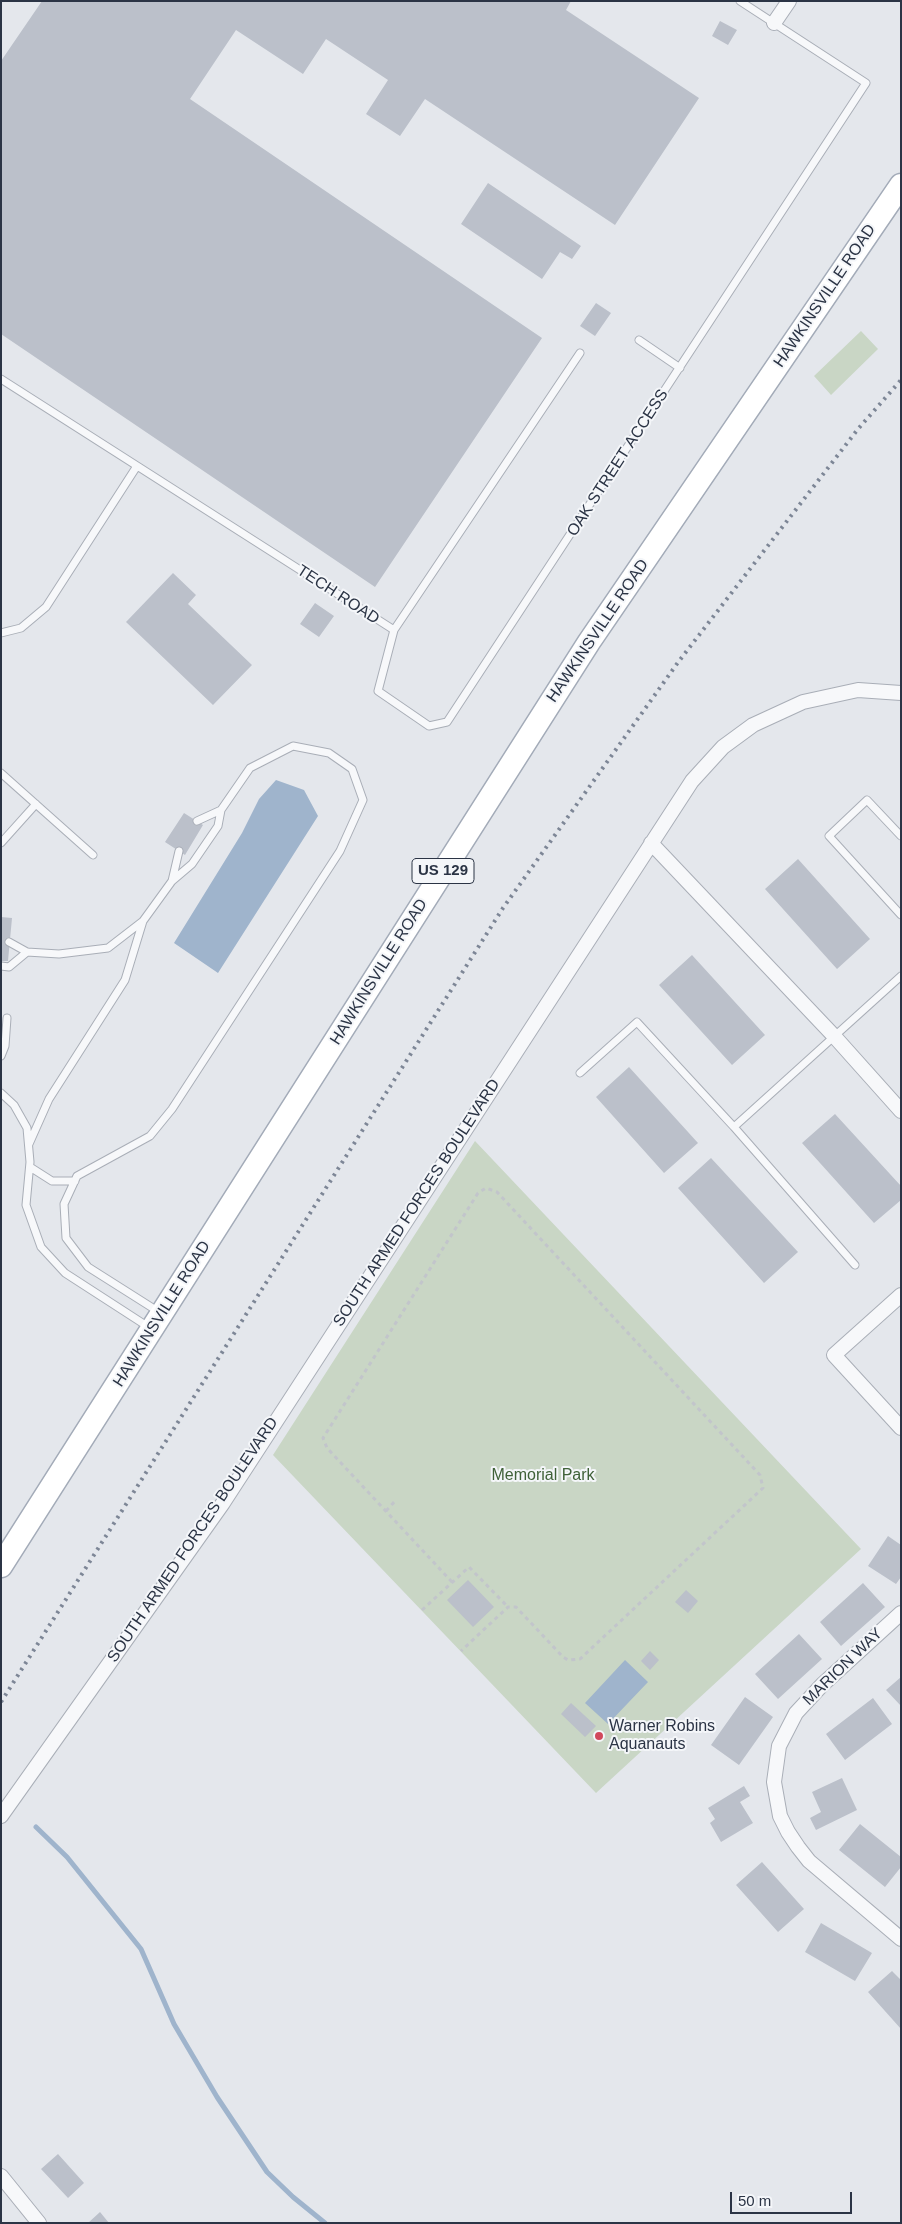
<!DOCTYPE html>
<style>
body{margin:0}
#map{position:relative;width:902px;height:2224px;overflow:hidden;background:#e4e7ec;font-family:Helvetica,sans-serif}
canvas{display:block}
.frame{position:absolute;inset:0;border:2px solid #2b3445;pointer-events:none}
.scale{position:absolute;left:730px;top:2192px;width:122px;height:22px;box-sizing:border-box;border:2px solid #2b3445;border-top:0;padding-left:6px;font-size:15px;line-height:18px;white-space:nowrap;color:#2b3445;-webkit-text-stroke:4px #f4f6f9;paint-order:stroke}
</style>
<div id="map">
<canvas width="902" height="2224"></canvas>
<div class="frame"></div>
<div class="scale">50 m</div>
</div>
<script>
const c = document.querySelector('canvas').getContext('2d');
c.lineJoin = 'round';
function fillPath(path, color) { c.fillStyle = color; c.fill(path, 'evenodd'); }
const shape = rows => new Path2D(rows.map(r => 'M' + r).join(''));
function strokePath(path, color, width, dash) { c.strokeStyle = color; c.lineWidth = width; c.lineCap = dash ? 'butt' : 'round'; c.setLineDash(dash || []); c.stroke(path); }
function label(font, color, halo, rows, align = 'center') {
  c.font = font + ' Helvetica,sans-serif'; c.lineWidth = 4; c.setLineDash([]); c.textBaseline = 'middle'; c.strokeStyle = halo; c.fillStyle = color; for (const [text, x, y, turn = 0] of rows) {
    c.save(); c.translate(x, y); c.rotate((+turn || 0) * Math.PI / 180); c.textAlign = isNaN(turn) ? turn : align; if (halo) c.strokeText(text, 0, 0); c.fillText(text, 0, 0); c.restore();
  }
}
fillPath(shape([
 [861,331,878,349,831,395,814,376],
 [475,1141,861,1549,596,1793,273,1455]
]), '#c9d6c5');
fillPath(shape([
 [276,780,304,790,318,816,218,973,174,943,242,833,259,799],
 [625,1660,648,1682,608,1724,585,1703]
]), '#9fb4cc');
strokePath(shape([
 [36,1827,67,1857,141,1949,174,2024,217,2097,267,2172,293,2197,325,2223]
]), '#9fb4cc', 5);
fillPath(shape([
 [42,1,571,1,566,10,699,98,615,225,425,99,400,136,366,114,388,80,326,39,303,74,236,30,190,99,542,338,375,587,1,334,1,61],
 [720,21,737,30,728,45,712,36],
 [488,183,581,246,572,259,560,252,542,279,461,224],
 [596,303,611,313,595,336,580,326],
 [173,573,196,595,188,604,252,665,213,705,126,622],
 [315,603,334,616,319,637,300,624],
 [184,813,203,825,185,855,165,842],
 [798,859,870,939,837,969,765,889],
 [1,917,12,918,8,961,1,961],
 [692,955,765,1035,732,1065,659,985],
 [629,1067,698,1143,664,1173,596,1097],
 [835,1114,901,1186,901,1200,874,1223,802,1143],
 [711,1158,798,1252,764,1283,678,1188],
 [888,1536,901,1545,901,1577,896,1584,868,1566],
 [468,1580,494,1607,473,1627,447,1600],
 [863,1583,885,1607,841,1646,820,1622],
 [686,1590,698,1601,688,1613,675,1602],
 [799,1634,822,1659,778,1699,755,1674],
 [650,1651,659,1660,650,1670,641,1661],
 [901,1677,901,1706,886,1690],
 [745,1697,773,1717,739,1765,711,1745],
 [873,1698,892,1724,845,1760,826,1734],
 [571,1703,596,1726,585,1737,561,1714],
 [842,1778,857,1810,816,1830,810,1818,821,1812,812,1792],
 [744,1786,750,1796,740,1802,753,1823,721,1842,710,1823,715,1819,708,1808],
 [860,1824,901,1857,901,1867,885,1887,839,1850],
 [762,1862,804,1909,778,1932,736,1885],
 [821,1923,872,1953,855,1981,805,1952],
 [892,1971,901,1980,901,2029,868,1992],
 [58,2154,84,2183,68,2198,41,2169],
 [100,2212,109,2223,88,2223]
]), '#bbc0ca');
const lane = shape([
 [639,340,680,368],
 [1,379,394,630,580,353],
 [394,630,378,691,429,726,447,722,866,83,740,1],
 [1,633,21,628,46,607,137,466],
 [1,773,93,855],
 [197,821,221,810],
 [901,836,867,800,829,836,901,915],
 [1,843,36,804],
 [172,881,179,851],
 [9,942,27,952,59,954,108,948,143,921,172,881,192,864,218,826,221,810,250,768,293,746,329,753,352,769,363,800,340,851,172,1109,150,1136,77,1176,64,1204,66,1238,88,1267,159,1312],
 [1,966,9,967,27,952],
 [1,1056,5,1046,7,1018],
 [580,1073,637,1022,734,1127,855,1265],
 [1,1093,14,1105,27,1128,30,1162,26,1205,41,1247,65,1273,150,1328],
 [734,1127,901,976],
 [29,1144,49,1099,125,980,143,921],
 [30,1167,52,1181,75,1181]
]);
const street = shape([
 [774,23,789,1],
 [651,843,834,1036,901,1111],
 [901,1295,834,1355,901,1428],
 [901,1613,822,1685,796,1713,779,1746,774,1782,780,1816,788,1832,798,1847,809,1861,901,1939],
 [1,1816,223,1503,692,781,723,747,753,725,803,702,858,690,901,693],
 [1,2176,39,2223]
]);
const primary = shape([
 [1,1566,589,642,901,185]
]);
strokePath(lane, '#a9aeb7', 9);
strokePath(street, '#a9aeb7', 16);
strokePath(primary, '#a3abb8', 25);
strokePath(shape([
 [386,1511,396,1500],
 [452,1582,327,1448,323,1438,478,1193,486,1188,497,1192,760,1475,763,1488,580,1659,568,1660,563,1657,516,1607,508,1607,461,1651],
 [422,1610,469,1567,508,1607]
]), '#c2c5cb', 3, [4, 4]);
strokePath(lane, '#f7f8fa', 7);
strokePath(street, '#f7f8fa', 14);
strokePath(primary, '#fff', 22);
strokePath(shape([
 [1,1702,503,908,679,661,858,429,901,380]
]), '#7d8696', 4, [2.5, 5]);
for (const [x, y, r, color] of [
 [599,1736,5,"#d1495b"]
]) { const dot = new Path2D(); dot.arc(x, y, r, 0, 2 * Math.PI); c.fillStyle = color; c.fill(dot); strokePath(dot, '#f4f6f9', 2); }
for (const [x, y, w] of [
 [443,871,62]
]) { const box = new Path2D(); box.roundRect(x - w / 2, y - 12.5, w, 25, 4); c.fillStyle = '#f4f6f9'; c.fill(box); strokePath(box, '#2b3445', 1); }
label('bold 15px', '#2b3445', null, [
 ["US 129",443,871]
]);
label('16px', '#2b3445', '#f4f6f9', [
 ["HAWKINSVILLE ROAD",825,296,-56],
 ["OAK STREET ACCESS",618,463,-57],
 ["TECH ROAD",338,595,33],
 ["HAWKINSVILLE ROAD",598,631,-56],
 ["HAWKINSVILLE ROAD",379,972,-58],
 ["SOUTH ARMED FORCES BOULEVARD",417,1203,-57],
 ["HAWKINSVILLE ROAD",162,1314,-58],
 ["SOUTH ARMED FORCES BOULEVARD",193,1540,-56],
 ["MARION WAY",843,1667,-44]
]);
label('16px', '#3f6138', '#f4f6f9', [
 ["Memorial Park",543,1476]
]);
label('16px', '#2b3445', '#f4f6f9', [
 ["Warner Robins",609,1727],
 ["Aquanauts",609,1745]
], 'left');
</script>
